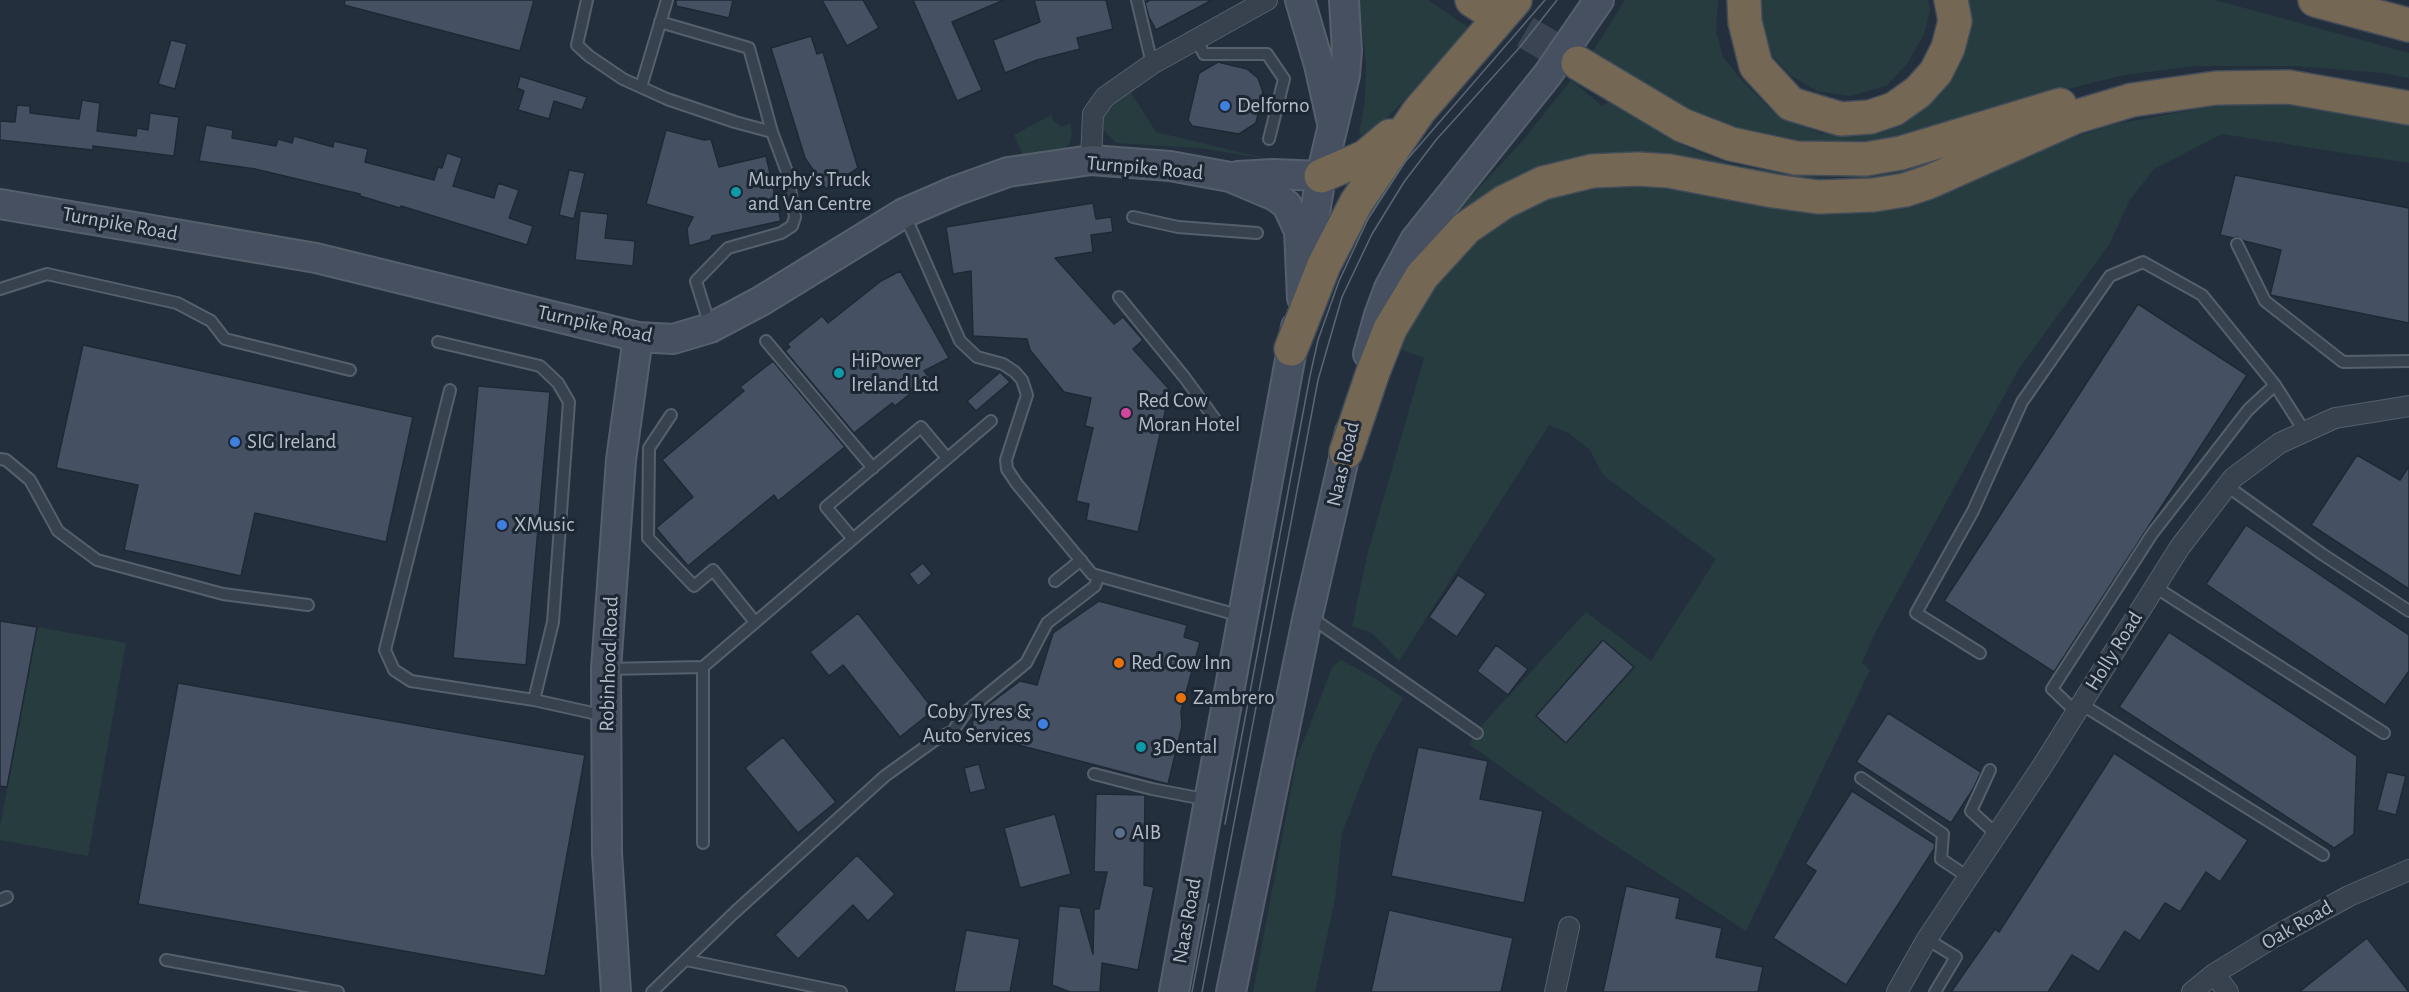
<!DOCTYPE html>
<style>
body{margin:0}
canvas{display:block;background:#242f3e}
</style>
<canvas width="2409" height="992"></canvas>
<script>
const c = document.querySelector('canvas').getContext('2d');
c.lineJoin = 'round';
function fillPath(path, color) { c.fillStyle = color; c.fill(path, 'evenodd'); }
const shape = rows => new Path2D(rows.map(r => 'M' + r).join(''));
function strokePath(path, color, width, dash) { c.strokeStyle = color; c.lineWidth = width; c.lineCap = dash ? 'butt' : 'round'; c.setLineDash(dash || []); c.stroke(path); }
function label(font, color, halo, rows, align = 'center') {
  c.font = font + ' "Alegreya Sans",sans-serif'; c.lineWidth = 6; c.setLineDash([]); c.textBaseline = 'middle'; c.strokeStyle = halo; c.fillStyle = color; for (const [text, x, y, turn = 0] of rows) {
    c.save(); c.translate(x, y); c.rotate((+turn || 0) * Math.PI / 180); c.textAlign = isNaN(turn) ? turn : align; if (halo) c.strokeText(text, 0, 0); c.fillText(text, 0, 0); c.restore();
  }
}
fillPath(shape([
 [1359,0,1428,0,1469,28,1403,101,1379,126,1367,135,1359,135,1365,100,1366,63],
 [1625,0,1718,0,1716,31,1723,57,1738,76,1776,115,1822,134,1880,127,1964,0,2215,0,2409,53,2409,78,2383,73,2295,66,2194,66,2124,75,2015,102,1861,148,1798,148,1693,120,1590,56],
 [1755,0,1928,0,1930,11,1924,34,1907,64,1886,86,1850,96,1817,91,1790,75,1770,53,1755,18],
 [1571,80,1602,106,1608,102,1690,149,1733,165,1830,179,1888,174,1948,157,1887,185,1569,165,1423,257,1454,215,1524,139],
 [1128,88,1156,132,1268,159,1199,148,1116,143,1103,129,1103,117,1109,103],
 [2278,99,2409,120,2409,163,2222,134,2154,169,2129,201,2110,243,2018,370,1874,635,1862,663,1870,670,1746,931,1569,815,1469,744,1482,725,1586,612,1651,661,1716,559,1603,475,1590,450,1569,433,1549,425,1399,661,1372,633,1352,626,1368,552,1424,358,1400,349,1425,301,1460,256,1512,213,1573,190,1629,186,1696,190,1866,212,1945,194,2050,146,2111,125,2207,107],
 [1051,115,1054,122,1062,127,1070,123,1072,134,1070,143,1062,151,1027,156,1022,153,1014,135],
 [37,627,126,643,88,856,0,840,0,827],
 [1341,660,1378,680,1403,698,1373,753,1342,833,1335,899,1315,992,1253,992,1297,758,1333,666]
]), '#263c3f');
const building = shape([
 [345,0,534,0,520,51,344,5,345,0],
 [676,0,733,0,729,18,676,6,676,0],
 [822,0,863,0,879,28,847,46,822,0],
 [913,0,1004,0,952,22,982,90,957,101,913,0],
 [1034,0,1106,0,1113,29,1077,38,1080,49,1037,60,1005,73,993,40,1040,22,1034,0],
 [1150,0,1212,0,1156,30,1149,17,1145,3,1150,0],
 [811,36,817,54,823,52,858,168,826,189,805,158,771,48,811,36],
 [171,40,187,44,175,89,158,84,171,40],
 [1218,62,1247,69,1258,78,1263,92,1256,123,1239,134,1192,126,1188,120,1199,73,1218,62],
 [520,76,587,97,582,110,554,101,549,119,518,110,524,91,517,88,520,76],
 [82,100,100,103,97,131,136,136,137,128,148,130,150,113,179,117,174,156,93,146,93,150,0,140,0,121,15,122,17,105,30,106,30,113,79,119,82,100],
 [206,125,233,130,232,138,276,146,278,139,292,143,294,136,333,147,334,141,368,149,365,162,434,180,438,167,442,168,447,153,462,158,453,186,494,198,498,183,519,190,509,218,533,226,527,245,401,206,400,208,360,196,360,194,255,169,199,161,206,125],
 [666,130,704,140,711,139,719,167,766,156,781,221,712,236,710,240,689,246,687,229,693,217,646,204,666,130],
 [569,170,585,173,574,219,559,215,569,170],
 [2235,175,2409,208,2409,323,2270,295,2281,250,2244,241,2238,237,2233,238,2220,235,2235,175],
 [1093,203,1096,219,1111,217,1113,232,1091,235,1093,252,1055,258,1114,324,1123,317,1143,340,1133,349,1170,390,1138,532,1086,520,1089,504,1076,501,1093,428,1085,426,1091,398,1064,392,1030,350,1027,339,973,336,971,271,953,274,946,227,1093,203],
 [580,211,608,214,605,238,635,241,633,266,575,260,580,211],
 [900,271,949,358,924,371,930,378,895,406,892,403,854,433,785,351,790,347,787,344,822,316,828,323,881,281,900,271],
 [2138,304,2247,375,2054,672,1944,601,2138,304],
 [83,345,413,417,386,542,255,513,241,576,124,550,138,485,56,468,83,345],
 [773,361,845,447,778,501,774,495,688,566,656,528,693,497,662,460,744,391,740,387,773,361],
 [1000,372,1010,382,976,411,967,401,1000,372],
 [478,386,550,392,526,665,453,658,478,386],
 [2357,455,2400,480,2409,466,2409,589,2311,525,2357,455],
 [2246,525,2409,635,2409,671,2385,705,2206,584,2246,525],
 [923,563,932,574,918,586,909,574,923,563],
 [1458,575,1486,594,1457,637,1429,617,1458,575],
 [1099,601,1187,625,1184,637,1200,642,1181,711,1182,726,1168,784,972,733,973,716,1020,681,1037,685,1053,633,1099,601],
 [858,613,934,710,900,737,843,665,829,676,810,652,858,613],
 [0,621,37,627,7,787,0,786,0,621],
 [2169,632,2357,756,2354,834,2334,848,2119,707,2169,632],
 [1603,640,1634,667,1566,743,1536,716,1603,640],
 [1496,645,1528,669,1508,695,1477,671,1496,645],
 [178,683,585,755,545,976,138,904,178,683],
 [1888,713,1981,772,1973,789,1951,823,1856,762,1888,713],
 [783,737,836,802,798,833,745,768,783,737],
 [1418,747,1488,761,1480,799,1543,811,1524,903,1391,876,1418,747],
 [2114,753,2248,840,2220,882,2206,872,2180,912,2165,903,2140,941,2125,931,2099,972,2072,955,2048,992,1951,992,1995,929,1999,932,2114,753],
 [979,764,986,789,970,793,964,768,979,764],
 [2387,772,2406,776,2396,815,2377,810,2387,772],
 [1852,791,1935,844,1934,849,1846,985,1773,938,1816,871,1805,864,1852,791],
 [1096,794,1145,795,1144,885,1154,887,1138,970,1102,963,1100,992,1070,992,1052,985,1059,906,1080,908,1093,954,1094,909,1099,909,1107,872,1094,872,1096,794],
 [1055,814,1071,874,1020,888,1004,828,1055,814],
 [857,855,895,894,868,921,853,905,798,959,775,935,857,855],
 [1626,886,1680,898,1676,918,1722,928,1716,957,1763,967,1758,992,1603,992,1626,886],
 [1389,910,1513,938,1501,992,1371,992,1389,910],
 [966,930,1020,939,1010,992,954,992,966,930],
 [2367,938,2409,992,2299,992,2367,938]
]);
fillPath(building, '#455162');
strokePath(building, '#1f2835', 1.5);
strokePath(shape([
 [1483,7,1578,63]
]), '#3a4453', 33, [33, 16]);
const lane = shape([
 [587,0,577,45,589,56,623,79,667,99,735,122,772,132,787,172,795,217,792,226,781,233,728,248,696,281,710,326],
 [1137,0,1152,64],
 [660,22,749,48,772,132],
 [1196,38,1204,54,1267,54,1284,79,1269,139],
 [641,87,667,0],
 [904,213,960,341,977,357,1003,364,1015,372,1022,380,1027,395,1006,460,1007,469,1017,484,1092,574,1241,616],
 [1133,217,1178,227,1257,233],
 [2237,244,2265,301,2343,362,2409,361],
 [0,289,47,274,177,303,211,321,225,339,350,370],
 [1119,297,1185,378,1217,422],
 [766,341,873,468],
 [438,342,540,366,558,383,569,402,553,622,534,700],
 [450,390,385,650,394,670,411,681,534,700,606,716],
 [671,415,649,448,648,538,694,586,713,570,755,622],
 [0,459,6,460,30,480,58,531,97,560,223,594,308,605],
 [2227,486,2322,554,2409,611],
 [853,539,826,507,921,427,947,458],
 [1055,581,1081,560],
 [2155,587,2384,733],
 [1309,616,1477,733],
 [1980,653,1916,613,1973,511,2022,402,2110,276,2143,262,2202,295,2275,385],
 [703,667,703,843],
 [606,669,703,667,991,421],
 [2081,704,2323,855],
 [2076,712,2052,689,2152,534,2248,410,2275,385,2305,432],
 [1990,770,1971,811,1996,834],
 [1094,774,1152,789,1209,800],
 [1861,778,1943,834,1941,859,1968,877],
 [0,900,7,897],
 [1927,939,1956,957,1935,992],
 [166,960,338,992],
 [686,960,841,992],
 [652,992,735,912,885,776,935,740,953,731,966,712,1026,663,1047,623,1095,586,1098,577]
]);
const street = shape([
 [1091,160,1093,114,1105,97,1152,64,1267,0],
 [2214,974,2228,992],
 [1555,992,1569,927],
 [1897,992,1927,939,2043,765,2180,547,2233,478,2280,443,2335,418,2409,406],
 [2192,992,2214,974,2274,937,2349,896,2409,870]
]);
const secondary = shape([
 [1300,0,1319,65,1332,123],
 [1238,176,1273,174,1321,176],
 [0,204,316,258,638,337,673,339,710,328,761,301,904,213,955,191,1008,172,1091,160,1170,166,1230,177,1275,196,1287,205,1299,231,1302,298],
 [1308,255,1321,176,1345,75,1347,51,1344,0],
 [1368,354,1379,315,1389,288,1415,240,1548,74,1599,0],
 [616,992,607,853,606,669,621,460,638,337],
 [1174,992,1296,327],
 [1231,992,1308,615,1350,432]
]);
const highway = shape([
 [1472,0,1483,7],
 [1744,0,1745,22,1756,66,1791,104,1841,119,1870,117,1894,109,1918,92,1936,72,1948,48,1955,21,1951,0],
 [2315,0,2409,25],
 [1578,63,1682,125,1731,144,1796,158,1866,159,1901,153,2060,105],
 [1321,176,1365,157,1390,136],
 [1291,349,1324,265,1356,203,1419,111,1515,0],
 [1346,452,1373,372,1390,329,1422,276,1466,228,1504,202,1543,183,1592,171,1638,169,1669,171,1774,191,1818,197,1873,195,1905,190,1929,182,2075,117,2132,100,2216,88,2289,87,2409,108]
]);
strokePath(lane, '#565f6c', 14);
strokePath(street, '#565f6c', 22);
strokePath(secondary, '#565f6c', 32);
strokePath(highway, '#434c59', 36);
strokePath(lane, '#38414e', 10);
strokePath(street, '#38414e', 20);
strokePath(secondary, '#465061', 28);
strokePath(highway, '#746855', 33);
strokePath(shape([
 [1225,824,1310,376,1318,340,1339,281,1368,219,1405,162,1545,0],
 [1192,992,1209,904],
 [1202,992,1318,380,1342,297,1372,234,1404,182,1436,140,1520,47,1557,0]
]), '#5a6575', 1.5);
for (const [x, y, r, color] of [
 [1225,106,6,"#3f7fe0"],
 [736,192,6,"#0f9aa8"],
 [839,373,6,"#0f9aa8"],
 [1126,413,6,"#d1479c"],
 [235,442,6,"#3f7fe0"],
 [502,525,6,"#3f7fe0"],
 [1119,663,6,"#e8710a"],
 [1181,698,6,"#e8710a"],
 [1043,724,6,"#3f7fe0"],
 [1141,747,6,"#0f9aa8"],
 [1120,833,6,"#5c6f8a"]
]) { const dot = new Path2D(); dot.arc(x, y, r, 0, 2 * Math.PI); c.fillStyle = color; c.fill(dot); strokePath(dot, '#1d2633', 2); }
label('21px', '#b4bcc9', '#1d2633', [
 ["Delforno",1237,106],
 ["Murphy's Truck",748,180],
 ["and Van Centre",748,204],
 ["HiPower",851,361],
 ["Ireland Ltd",851,385],
 ["Red Cow",1138,401],
 ["Moran Hotel",1138,425],
 ["SIG Ireland",247,442],
 ["XMusic",514,525],
 ["Red Cow Inn",1131,663],
 ["Zambrero",1193,698],
 ["Coby Tyres &",1031,712,"right"],
 ["Auto Services",1031,736,"right"],
 ["3Dental",1153,747],
 ["AIB",1132,833]
], 'left');
label('21px', '#b4bcc9', '#1d2633', [
 ["Turnpike Road",1145,168,5],
 ["Turnpike Road",120,224,10],
 ["Turnpike Road",595,324,12],
 ["Naas Road",1343,464,-77],
 ["Holly Road",2114,651,-58],
 ["Robinhood Road",609,664,-88],
 ["Naas Road",1187,921,-80],
 ["Oak Road",2297,925,-30]
]);
</script>
